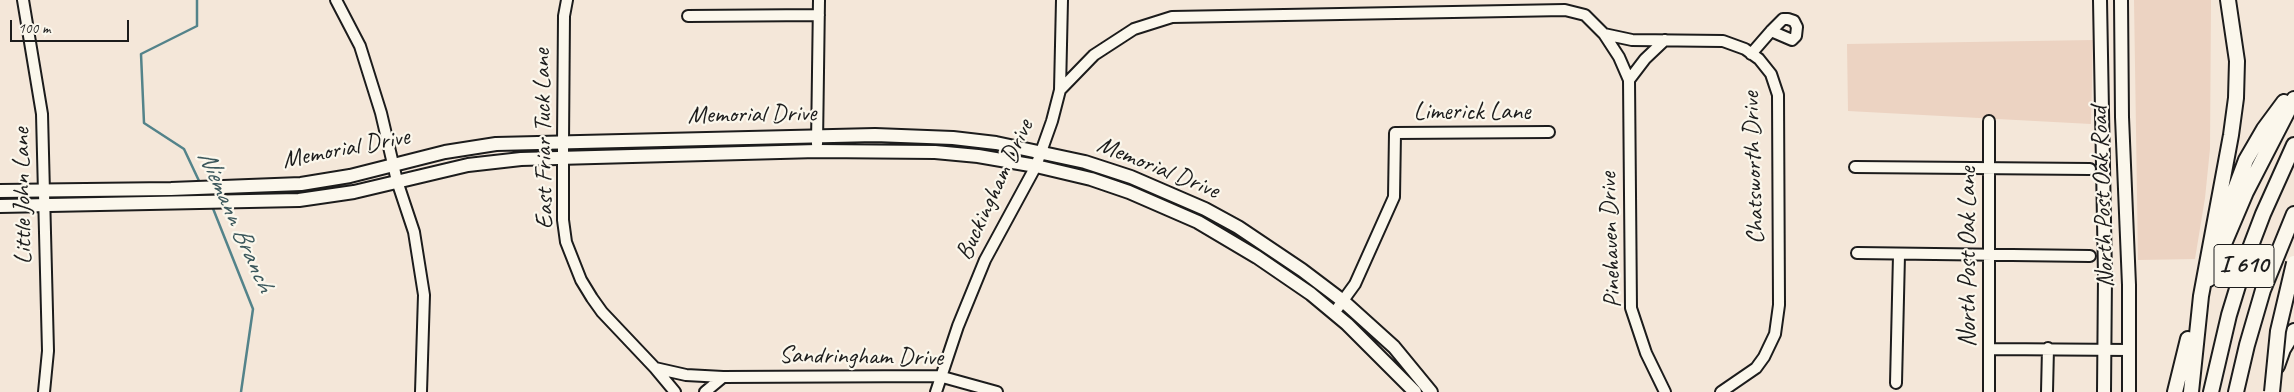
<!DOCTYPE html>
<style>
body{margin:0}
#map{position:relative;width:2294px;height:392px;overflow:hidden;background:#f4e7d9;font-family:Caveat,sans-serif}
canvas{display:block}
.scale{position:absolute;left:10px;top:20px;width:119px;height:22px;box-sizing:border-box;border:2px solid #1c1c1c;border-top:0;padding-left:6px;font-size:15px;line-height:18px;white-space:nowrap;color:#1c1c1c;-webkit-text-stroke:4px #fbf7ec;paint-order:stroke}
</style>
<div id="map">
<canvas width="2294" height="392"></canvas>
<div class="scale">100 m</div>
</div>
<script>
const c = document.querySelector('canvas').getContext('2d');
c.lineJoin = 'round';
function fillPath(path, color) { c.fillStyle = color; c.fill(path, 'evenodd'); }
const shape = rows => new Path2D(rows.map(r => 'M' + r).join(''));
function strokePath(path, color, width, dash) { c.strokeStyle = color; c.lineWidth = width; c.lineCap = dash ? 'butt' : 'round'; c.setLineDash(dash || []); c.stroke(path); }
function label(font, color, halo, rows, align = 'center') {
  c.font = font + ' Caveat,sans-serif'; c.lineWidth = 4.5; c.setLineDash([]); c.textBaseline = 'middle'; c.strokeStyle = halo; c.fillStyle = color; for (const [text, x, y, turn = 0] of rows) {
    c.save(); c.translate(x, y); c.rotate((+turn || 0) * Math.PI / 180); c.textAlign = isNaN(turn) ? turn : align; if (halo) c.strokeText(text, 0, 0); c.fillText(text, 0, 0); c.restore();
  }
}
fillPath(shape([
 [2134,0,2211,0,2210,149,2205,198,2195,259,2138,260],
 [2093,40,2091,124,1848,111,1847,44]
]), '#ecd3c2');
strokePath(shape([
 [197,0,197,26,141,54,144,123,184,149,200,183],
 [212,206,253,309,241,392]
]), '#53838a', 2.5);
const minor = shape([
 [23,0,42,114,48,351,44,392],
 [336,0,360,46,381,113,397,181,414,232,424,295,421,392],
 [567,0,564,16,563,142,563,220,566,242,581,280,592,298,602,312,655,368,686,375,723,377,939,376,997,392],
 [688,16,819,15],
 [1604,34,1619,57,1629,80,1631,308,1646,353,1665,392],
 [1751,54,1771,31,1783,19,1788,19,1794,21,1797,27,1796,36,1792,40,1771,31],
 [1629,80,1645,59,1665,40],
 [1060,90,1094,55,1134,29,1172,17,1565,10,1585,15,1604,34,1632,40,1723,41,1745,49,1759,59,1771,74,1778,95,1779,305,1775,334,1764,357,1756,368,1721,392],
 [817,144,819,0],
 [1855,167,2090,169],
 [1857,253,2090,256],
 [1334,313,1355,284,1394,197,1395,133,1549,132],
 [1990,349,2130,350],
 [655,368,675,392],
 [1896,383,1899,255],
 [705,392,723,377],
 [936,392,958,326,985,260,1036,166,1052,121,1060,90,1062,0],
 [1989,392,1989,121],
 [2047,392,2048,348]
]);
const major = shape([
 [2100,0,2105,276,2104,392],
 [2121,0,2122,117,2129,285,2129,392],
 [0,191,171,189,301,184,350,176,445,152,496,144,875,135,953,138,996,143,1085,162,1131,177,1205,209,1238,227,1302,270,1343,301,1394,347,1431,392],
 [0,206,299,200,354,192,468,165,521,159,817,151,935,152,978,156,1036,166,1091,179,1129,192,1198,222,1257,257,1311,294,1347,324,1415,392]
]);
const highway = shape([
 [2219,232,2246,160,2264,129,2284,102],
 [2209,279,2246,192,2294,99],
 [2277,366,2283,349,2294,331],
 [2175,392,2188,339],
 [2191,392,2201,296,2231,135,2236,98,2237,61,2228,0],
 [2211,392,2229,315,2247,256,2263,214,2294,145],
 [2236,392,2247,345,2263,290,2294,214]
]);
strokePath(minor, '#1c1c1c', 14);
strokePath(major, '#1c1c1c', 16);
strokePath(highway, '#1c1c1c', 18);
strokePath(minor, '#fbf7ec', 10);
strokePath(major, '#fbf7ec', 12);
strokePath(highway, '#fbf7ec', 14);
const highwayBridge = shape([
 [2272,392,2278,331,2294,263]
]);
strokePath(highwayBridge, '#1c1c1c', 18, []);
strokePath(highwayBridge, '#fbf7ec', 14);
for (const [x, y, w] of [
 [2244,266,60]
]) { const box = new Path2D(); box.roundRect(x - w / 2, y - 21.5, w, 43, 4); c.fillStyle = '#fbf7ec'; c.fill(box); strokePath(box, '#1c1c1c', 1); }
label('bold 24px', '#1c1c1c', null, [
 ["I 610",2244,266]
]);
label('25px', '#1c1c1c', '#fbf7ec', [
 ["Limerick Lane",1472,112],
 ["Memorial Drive",752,115,-1],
 ["East Friar Tuck Lane",544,139,-91],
 ["Memorial Drive",346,149,-11],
 ["Memorial Drive",1158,168,22],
 ["Chatsworth Drive",1754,168,-92],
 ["Buckingham Drive",995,190,-65],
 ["Little John Lane",23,196,-91],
 ["North Post Oak Road",2103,197,-92],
 ["Pinehaven Drive",1611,240,-92],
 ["North Post Oak Lane",1968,257,-90],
 ["Sandringham Drive",861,357,1]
]);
label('italic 26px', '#3c585c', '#fbf7ec', [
 ["Niemann Branch",235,221,66]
]);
</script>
